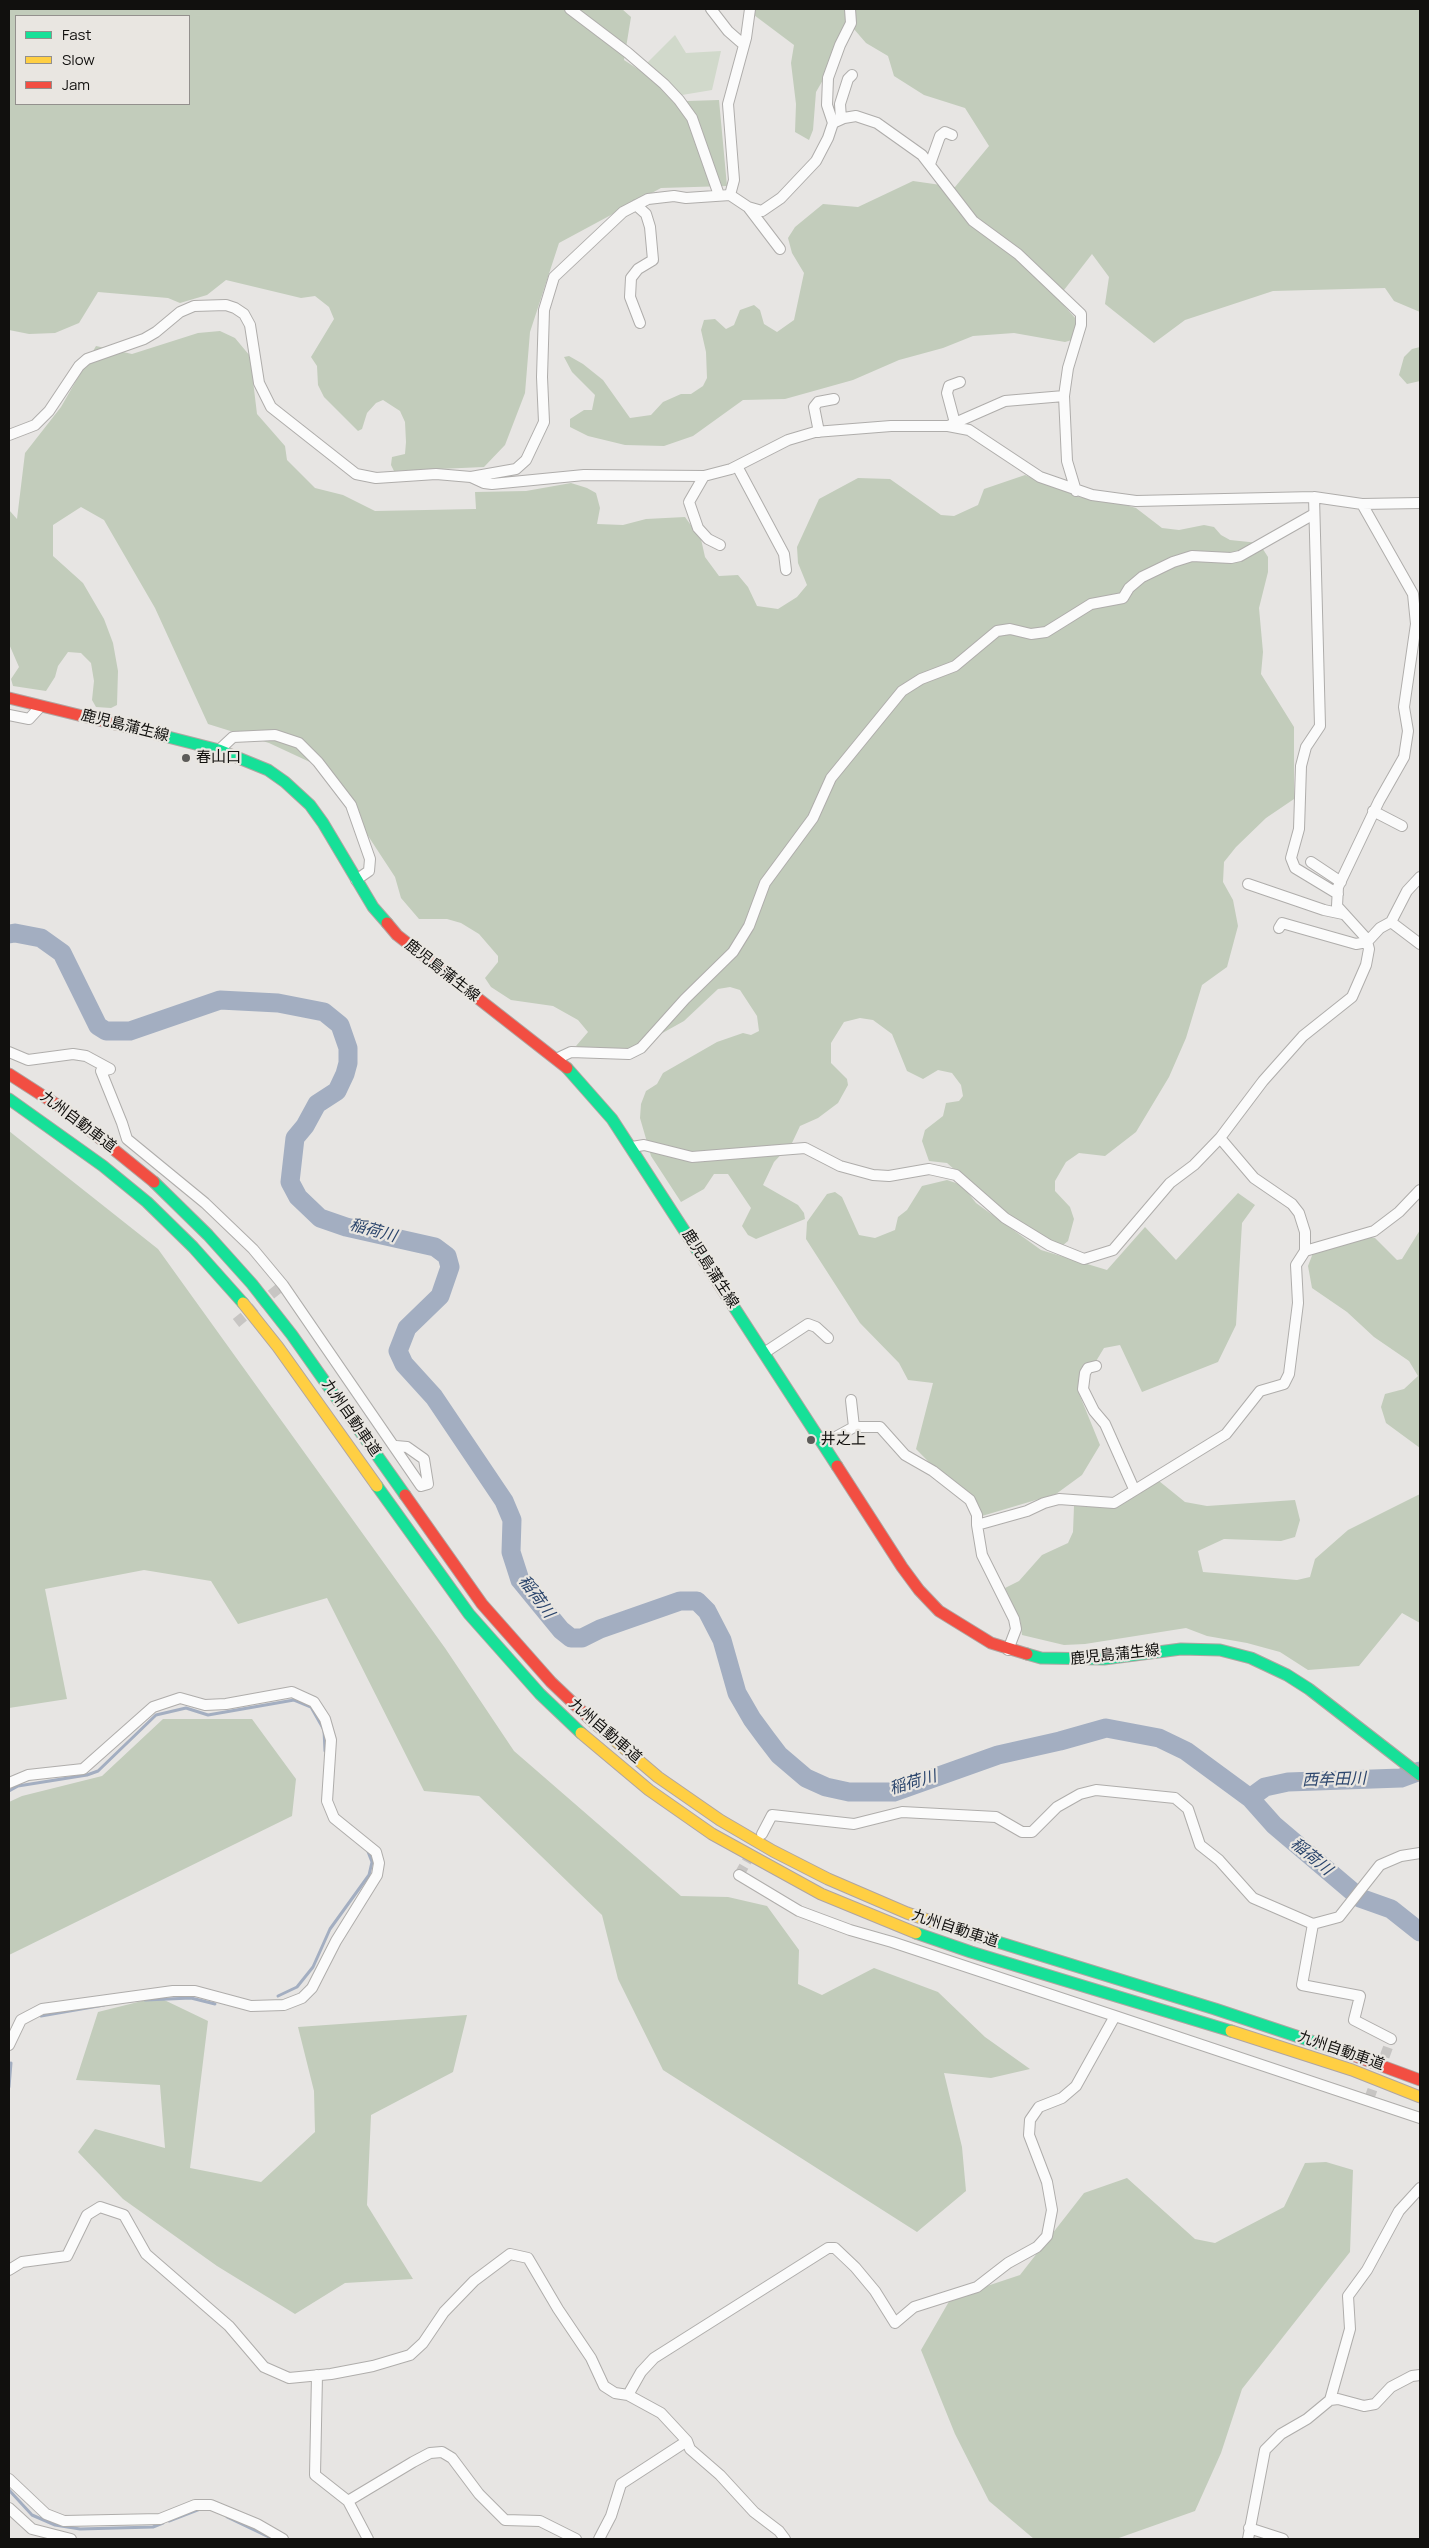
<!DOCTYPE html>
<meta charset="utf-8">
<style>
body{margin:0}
#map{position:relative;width:1429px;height:2548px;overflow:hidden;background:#e7e5e3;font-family:Manrope,sans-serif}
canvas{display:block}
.frame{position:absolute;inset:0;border:10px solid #11100e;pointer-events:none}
.legend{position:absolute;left:15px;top:15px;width:175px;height:90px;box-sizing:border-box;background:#e9e6e1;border:1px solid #93908d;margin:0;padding:6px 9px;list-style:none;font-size:15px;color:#11100e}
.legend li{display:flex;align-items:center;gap:10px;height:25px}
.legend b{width:25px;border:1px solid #93908d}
</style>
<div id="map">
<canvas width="1429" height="2548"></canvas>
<div class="frame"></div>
<ul class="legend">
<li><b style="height:6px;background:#16e098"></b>Fast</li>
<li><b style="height:6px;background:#ffcf43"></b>Slow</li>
<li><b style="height:6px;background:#f24e42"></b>Jam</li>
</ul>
</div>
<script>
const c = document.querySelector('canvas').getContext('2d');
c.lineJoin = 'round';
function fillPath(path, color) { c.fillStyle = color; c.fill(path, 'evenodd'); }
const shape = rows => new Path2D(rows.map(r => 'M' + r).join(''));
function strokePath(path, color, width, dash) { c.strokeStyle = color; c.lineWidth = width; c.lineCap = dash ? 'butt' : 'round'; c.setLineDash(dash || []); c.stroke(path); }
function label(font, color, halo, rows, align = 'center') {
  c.font = font + ' Manrope,"Noto Sans JP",sans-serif'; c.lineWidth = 4.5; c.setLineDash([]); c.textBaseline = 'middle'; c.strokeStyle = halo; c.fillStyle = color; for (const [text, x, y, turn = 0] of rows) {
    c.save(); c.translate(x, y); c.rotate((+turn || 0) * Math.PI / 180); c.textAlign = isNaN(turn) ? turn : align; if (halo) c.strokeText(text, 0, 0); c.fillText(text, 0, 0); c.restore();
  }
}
fillPath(shape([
 [675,35,686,53,721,51,712,90,682,95,646,64]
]), '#d1d9cb');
fillPath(shape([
 [9,9,622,9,631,17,624,60,687,101,719,100,727,186,661,188,559,243,530,332,525,393,505,445,484,467,394,471,391,465,392,457,405,454,406,442,405,422,400,411,383,400,376,403,367,413,362,429,358,431,324,397,318,385,317,366,311,357,334,319,329,307,315,296,301,298,226,280,207,295,180,303,168,298,98,292,79,323,55,333,29,334,9,330],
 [16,16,189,16,189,104,16,104],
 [746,9,1420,9,1420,312,1394,301,1385,288,1273,291,1185,320,1154,343,1105,304,1109,277,1092,254,1064,290,1060,301,1076,319,1076,329,1072,340,1065,342,1014,333,973,336,943,348,899,360,853,380,785,399,743,400,693,436,664,446,625,445,588,436,570,427,570,419,584,410,592,410,595,395,572,372,564,357,569,356,583,364,603,380,630,418,651,415,663,402,681,394,691,394,703,386,707,378,706,352,701,330,704,320,715,319,726,329,734,325,740,310,754,305,760,310,764,324,777,332,794,320,804,273,792,253,788,238,795,227,823,204,858,207,913,181,955,187,989,146,965,108,924,95,894,76,888,56,866,43,853,28,816,92,813,130,809,140,795,132,796,104,791,63,794,45],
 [220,331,235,338,250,356,257,414,285,446,287,460,315,488,343,495,375,511,476,509,475,492,526,491,571,483,587,488,596,493,600,508,597,524,623,525,646,519,685,517,701,539,705,557,719,576,738,575,748,587,757,606,778,609,797,597,807,585,798,563,797,547,819,499,858,478,890,479,941,515,954,516,978,505,984,489,1025,475,1079,497,1122,504,1136,508,1162,528,1179,530,1204,525,1214,527,1221,535,1230,540,1259,543,1268,557,1268,572,1259,608,1263,652,1261,674,1294,727,1294,799,1266,818,1236,847,1224,862,1223,882,1233,900,1238,926,1227,967,1202,985,1186,1038,1169,1077,1136,1132,1105,1156,1079,1153,1066,1162,1055,1181,1055,1191,1070,1207,1074,1219,1068,1241,1062,1246,1015,1222,947,1163,929,1161,922,1141,925,1130,943,1116,946,1103,959,1101,963,1096,961,1085,952,1073,938,1070,923,1079,907,1071,892,1034,873,1020,860,1018,844,1022,831,1043,831,1063,847,1079,848,1085,838,1103,818,1118,800,1126,792,1143,774,1162,763,1185,798,1205,804,1213,805,1219,756,1239,748,1235,742,1226,751,1208,728,1174,714,1174,704,1189,681,1202,651,1156,640,1118,641,1104,646,1091,657,1084,663,1073,717,1042,743,1033,751,1035,759,1031,757,1016,740,990,730,987,718,989,684,1021,632,1050,583,1050,576,1046,588,1032,578,1020,553,1006,511,1000,491,987,485,978,498,962,498,956,479,934,461,923,447,919,419,919,401,898,395,877,357,819,312,763,269,743,208,724,155,608,104,520,81,507,53,525,53,556,83,583,104,619,113,643,118,671,117,705,111,708,96,707,92,700,94,681,91,663,81,653,68,652,58,666,55,677,46,691,13,686,11,679,19,667,9,644,9,510,17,519,25,453,61,407,96,346,132,354,198,333],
 [1420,347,1420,381,1407,384,1399,375,1404,357,1412,349],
 [9,1131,158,1249,445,1648,514,1751,681,1896,728,1897,767,1906,799,1950,798,1984,822,1995,874,1968,938,1992,985,2037,1030,2069,991,2078,944,2073,962,2147,966,2191,917,2232,663,2070,618,1979,602,1915,479,1796,424,1791,327,1598,238,1624,211,1581,144,1570,45,1589,67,1699,9,1708],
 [947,1180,962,1185,976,1203,1041,1250,1107,1270,1145,1227,1176,1260,1238,1193,1255,1205,1242,1223,1236,1325,1218,1362,1142,1392,1120,1345,1104,1348,1078,1391,1100,1445,1082,1475,1056,1494,982,1516,916,1449,933,1383,908,1380,899,1363,860,1323,806,1239,807,1222,827,1194,835,1192,842,1197,859,1235,875,1238,895,1230,898,1217,907,1210,922,1186],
 [1420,1230,1420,1448,1386,1423,1381,1407,1385,1394,1404,1389,1418,1376,1409,1361,1374,1337,1347,1312,1312,1288,1308,1266,1313,1253,1370,1237,1375,1238,1397,1260,1402,1259],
 [1159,1481,1185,1502,1207,1506,1295,1500,1300,1520,1295,1537,1281,1541,1224,1539,1198,1551,1203,1572,1297,1580,1310,1577,1315,1559,1348,1530,1420,1494,1420,1623,1402,1613,1359,1666,1308,1670,1280,1652,1247,1643,1207,1636,1186,1628,1085,1644,1064,1645,1022,1635,1020,1620,1005,1588,1019,1581,1042,1555,1068,1543,1073,1532,1074,1506,1110,1507],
 [163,1719,252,1719,296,1779,292,1816,9,1955,9,1802,22,1796,102,1776],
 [158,1997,208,2021,190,2168,261,2182,315,2132,314,2091,298,2027,467,2015,453,2072,371,2115,367,2205,413,2279,345,2283,295,2314,217,2266,123,2199,78,2152,95,2129,165,2148,160,2085,76,2080,98,2012],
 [1326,2162,1353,2170,1350,2252,1242,2389,1221,2453,1195,2511,1116,2539,1034,2539,989,2501,955,2434,921,2350,951,2298,1020,2275,1084,2193,1127,2178,1195,2239,1215,2243,1284,2207,1305,2163]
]), '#c2ccbb');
strokePath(shape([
 [9,1791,18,1786,87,1775,98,1771,156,1715,186,1708,208,1715,294,1700,311,1707,324,1730,325,1751],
 [278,1996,297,1987,313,1967,330,1929,369,1875,372,1862,367,1849],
 [145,2000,191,1998,215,2004],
 [41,2016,104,2005],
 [9,2087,11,2063],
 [9,2490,32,2515,55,2525,80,2529,153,2527,163,2523],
 [227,2517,273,2539],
 [169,2521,200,2509]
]), '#a3aec1', 3);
strokePath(shape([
 [9,934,15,933,41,938,62,953,98,1026,106,1031,130,1031,220,1000,278,1003,324,1012,340,1025,348,1048,348,1063,345,1074,337,1091,317,1104,305,1126,295,1138,290,1182,298,1197,320,1218,346,1227,435,1247,447,1256,450,1267,440,1296,407,1328,398,1351,404,1364,434,1397,504,1501,512,1520,511,1552,520,1580,561,1630,571,1638,582,1638,600,1629,680,1601,697,1601,707,1611,722,1640,737,1693,752,1719,766,1738,779,1755,806,1778,826,1787,849,1792,894,1792,998,1755,1060,1741,1106,1728,1159,1738,1186,1751,1250,1798,1274,1825,1360,1898,1391,1909,1420,1932],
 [1250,1798,1265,1787,1288,1782,1401,1778,1420,1771]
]), '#a3aec1', 19);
strokePath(shape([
 [236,1323,283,1285],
 [739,1875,752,1852],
 [1369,2099,1391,2039]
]), '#c7c5c3', 10, [10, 5]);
const street = shape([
 [570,9,628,53,664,84,679,100,692,118,719,195],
 [711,9,728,31,744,45],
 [841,119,840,104,848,79,852,75],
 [833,123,844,118,856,116,877,123,922,155,973,221,1018,254,1081,314,1081,325,1068,368,1064,396,1067,461,1076,491],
 [930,164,940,136,945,132,952,135],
 [730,195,734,180,728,104,746,38,750,9],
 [636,205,646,214,650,227,653,260,638,269,631,278,630,297,640,323],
 [748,207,780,249],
 [955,423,947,393,949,386,960,382],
 [948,426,1005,401,1064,396],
 [819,432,814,407,818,402,834,399],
 [9,435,35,425,49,411,79,366,87,359,144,339,156,332,180,312,194,306,226,305,235,308,244,314,250,325,259,383,271,407,356,474,376,478,436,474,471,477,516,469,526,460,544,422,542,377,544,310,554,277,623,212,648,199,674,196,686,198,730,195,748,207,762,211,781,198,816,161,828,138,833,123,827,105,828,78,840,45,851,23,850,9],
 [737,466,784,554,786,570],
 [704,476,689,502,698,528,708,539,720,545],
 [471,477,484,483,492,484,584,475,704,476,731,469,788,440,815,432,891,426,948,426,969,430,1040,477,1092,495,1136,501,1314,497,1362,504,1420,503],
 [1314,497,1320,726,1306,747,1301,766,1299,829,1291,858,1295,868,1338,894],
 [9,715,29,719,41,706],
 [219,750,233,737,275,735,299,743,318,762,351,805,370,859,369,871,356,880],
 [1373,811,1402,826],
 [1311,862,1341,882],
 [1248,884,1324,910,1343,914],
 [1391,922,1420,944],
 [1279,928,1282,923,1356,944,1367,942,1380,928,1391,922,1407,891,1420,877],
 [9,1052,28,1060,73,1054,86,1056,110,1069,101,1071,122,1123,127,1139,205,1203,253,1249,283,1285,421,1486,428,1484,424,1459,407,1447,396,1446],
 [556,1059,571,1052,629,1054,641,1048,685,999,733,952,749,926,765,883,813,818,831,778,902,691,921,679,955,666,997,631,1010,629,1031,634,1046,632,1091,604,1123,598,1129,588,1142,577,1173,562,1192,556,1231,558,1240,556,1314,514],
 [1220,1138,1254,1178,1292,1204,1299,1213,1305,1232,1305,1251],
 [632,1147,644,1145,692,1157,805,1148,840,1166,873,1175,889,1176,929,1169,956,1175,1005,1218,1049,1245,1084,1259,1113,1250,1170,1183,1194,1165,1220,1138,1263,1081,1303,1036,1352,997,1366,965,1369,949,1366,938,1337,906,1338,887,1379,801,1404,757,1408,731,1404,707,1416,624,1413,594,1362,504],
 [764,1353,808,1324,816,1327,828,1338],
 [1096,1366,1088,1368,1085,1373,1083,1389,1094,1411,1105,1424,1134,1489],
 [851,1400,854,1427],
 [823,1444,854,1427,880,1427,905,1455,933,1471,970,1500,977,1515,977,1525],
 [1008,1650,1016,1629,1014,1619,982,1555,977,1525,1027,1511,1044,1503,1059,1499,1114,1503,1226,1434,1260,1391,1284,1384,1289,1374,1298,1303,1296,1265,1305,1251,1374,1231,1399,1212,1420,1190],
 [9,1783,28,1775,83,1769,153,1707,180,1698,205,1705,226,1704,292,1692,314,1702,325,1719,331,1740,327,1801,334,1818,376,1852,379,1863,377,1875,336,1941,312,1988,302,1998,284,2005,251,2006,195,1991,173,1991,42,2009,21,2020,9,2045],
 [762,1834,772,1815,854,1824,902,1812,996,1817,1022,1832,1032,1832,1057,1807,1080,1794,1096,1790,1175,1798,1188,1809,1200,1845,1219,1860,1253,1898,1313,1924,1339,1917,1380,1865,1401,1856,1420,1853],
 [739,1875,799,1911,850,1930,892,1942,1115,2016],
 [1313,1924,1302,1985,1360,1996,1354,2020,1391,2039],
 [9,2270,22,2262,67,2256,87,2215,100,2207,124,2215,146,2254,229,2326,264,2367,289,2378,331,2374,373,2366,410,2355,423,2343,444,2312,474,2281,510,2254,528,2258,558,2309,591,2358,604,2386,615,2393,628,2395,661,2413,687,2441,690,2449,720,2475,754,2512,779,2531,785,2539],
 [317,2375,315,2475,348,2501,368,2539],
 [628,2395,641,2372,654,2358,828,2248,835,2248,855,2267,875,2291,895,2323,914,2307,977,2287,1008,2263,1037,2247,1047,2236,1052,2210,1047,2182,1029,2135,1030,2120,1039,2107,1062,2098,1076,2086,1115,2016,1420,2118],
 [1330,2400,1350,2329,1348,2296,1367,2270,1399,2211,1420,2188],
 [9,2479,46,2514,64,2521,160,2519,195,2505,211,2505,257,2524,283,2539],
 [348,2501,413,2462,430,2453,442,2452,452,2458,479,2494,505,2520,540,2521,576,2539],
 [9,2508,32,2529,71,2539],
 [1249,2528,1283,2539],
 [599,2539,611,2516,621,2484,687,2441],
 [1248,2539,1265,2450,1281,2434,1307,2419,1330,2400,1338,2399,1364,2406,1375,2404,1391,2387,1412,2376,1420,2375]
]);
const fast = shape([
 [164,736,219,750,268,770,285,782,310,805,323,823,373,907,387,923],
 [567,1068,612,1119,837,1466],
 [9,1099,103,1166,147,1202,193,1247,243,1303],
 [154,1182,208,1235,252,1284,292,1335,405,1495],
 [377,1486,469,1614,540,1694,581,1733],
 [1027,1654,1041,1658,1104,1659,1181,1649,1220,1650,1251,1658,1287,1675,1309,1689,1420,1775],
 [936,1923,1215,2009,1344,2052],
 [916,1933,971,1952,1231,2031]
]);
const slow = shape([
 [243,1303,278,1347,377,1486],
 [591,1720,658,1777,720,1820,773,1851,828,1879,907,1913,936,1923],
 [581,1733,649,1790,712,1834,821,1894,916,1933],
 [1231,2031,1352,2070,1420,2097]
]);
const jam = shape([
 [9,698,164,736],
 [387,923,397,935,567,1068],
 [9,1074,65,1110,154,1182],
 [837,1466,902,1567,919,1590,939,1611,991,1643,1027,1654],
 [405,1495,482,1604,551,1682,591,1720],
 [1344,2052,1420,2080]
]);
strokePath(street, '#afadab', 12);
strokePath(fast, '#b0a5a1', 13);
strokePath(slow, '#b0a5a1', 13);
strokePath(jam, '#b0a5a1', 13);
strokePath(street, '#fbfbfb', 10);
strokePath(fast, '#16e098', 11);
strokePath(slow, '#ffcf43', 11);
strokePath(jam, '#f24e42', 11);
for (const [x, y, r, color] of [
 [186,758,5,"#5c5b59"],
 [811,1440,5,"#5c5b59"]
]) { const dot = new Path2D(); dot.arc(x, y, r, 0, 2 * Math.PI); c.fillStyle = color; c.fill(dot); strokePath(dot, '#e9e6e1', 2); }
label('15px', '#11100e', '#e9e6e1', [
 ["鹿児島蒲生線",125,726,14],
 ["鹿児島蒲生線",442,971,38],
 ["九州自動車道",78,1122,37],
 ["鹿児島蒲生線",710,1269,57],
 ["九州自動車道",351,1418,55],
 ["鹿児島蒲生線",1115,1655,-6],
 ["九州自動車道",605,1731,41],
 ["九州自動車道",955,1929,18],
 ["九州自動車道",1341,2051,19]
]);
label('15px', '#11100e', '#e9e6e1', [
 ["春山口",196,758],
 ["井之上",821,1440]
], 'left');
label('italic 16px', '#2b456c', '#e9e6e1', [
 ["稲荷川",373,1231,15],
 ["稲荷川",536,1597,54],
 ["西牟田川",1334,1780,-2],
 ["稲荷川",913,1783,-16],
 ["稲荷川",1311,1857,40]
]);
</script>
